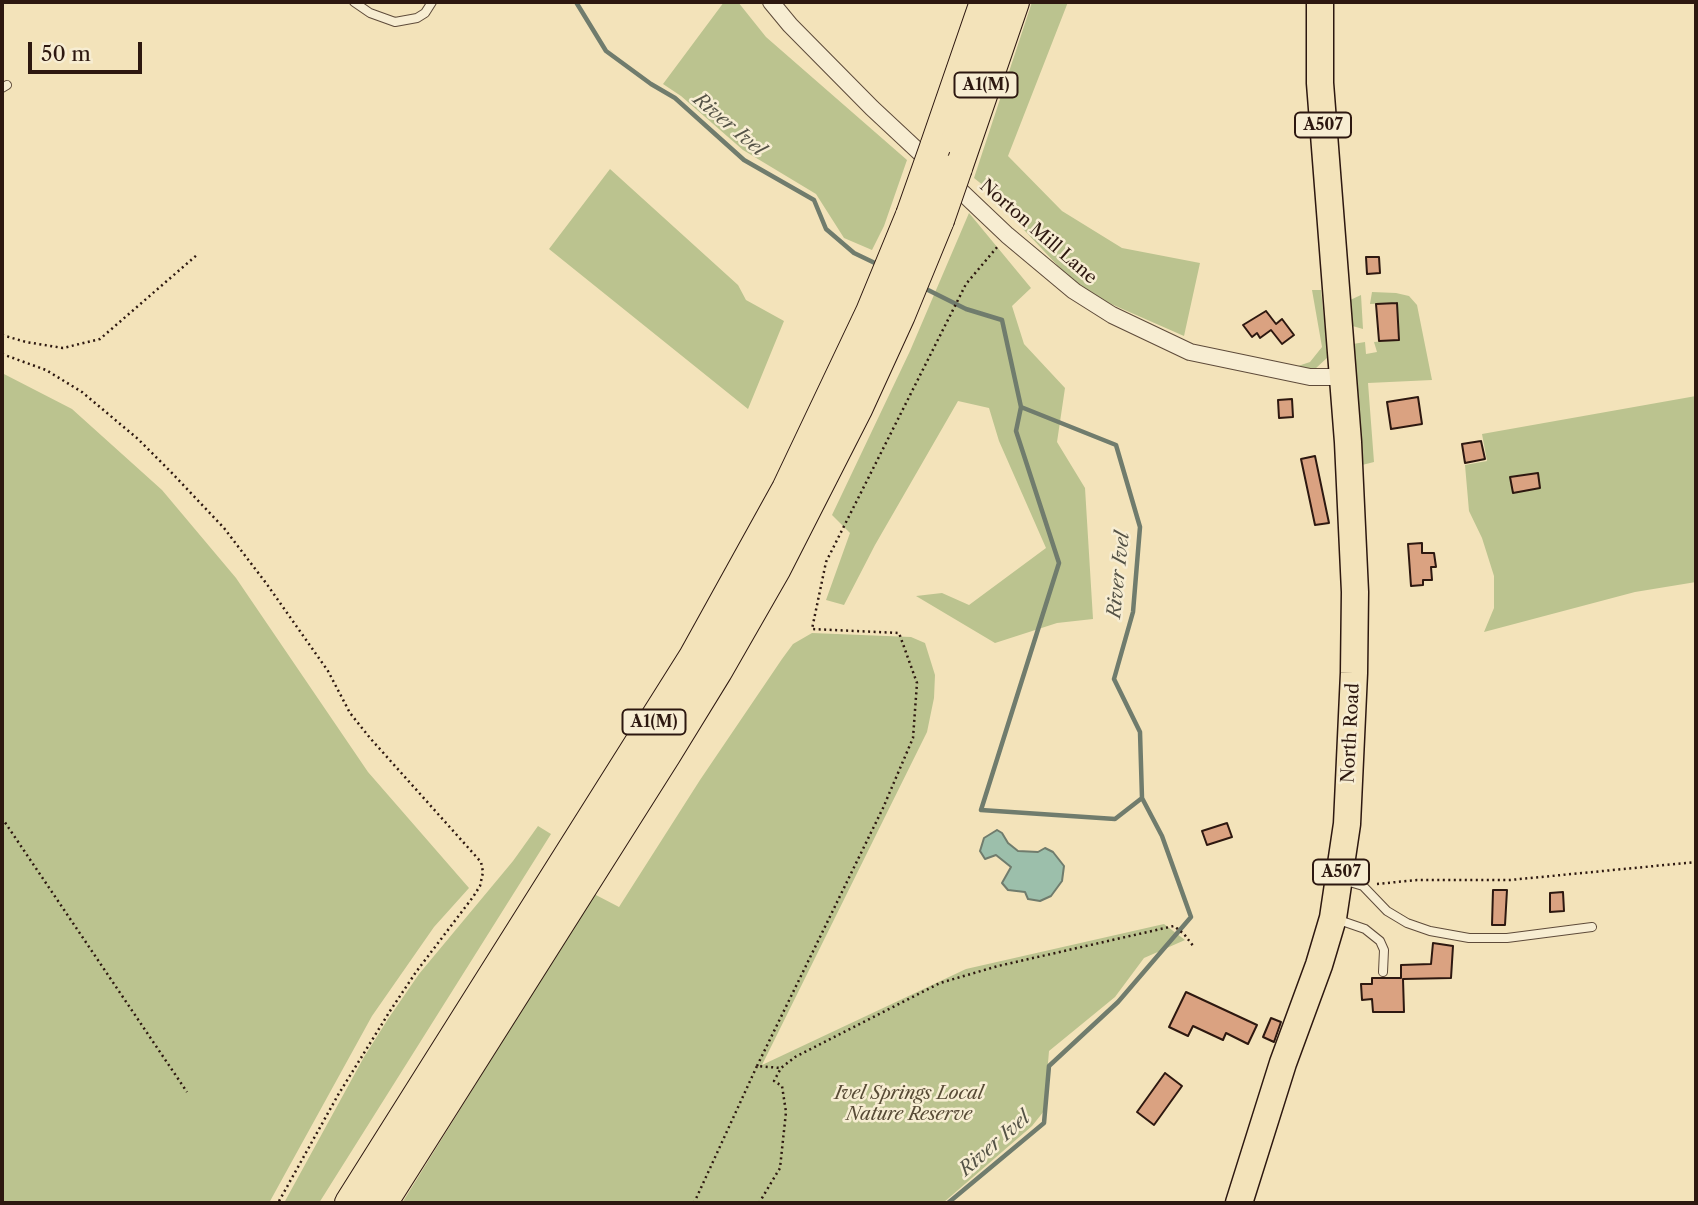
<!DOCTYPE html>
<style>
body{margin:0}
#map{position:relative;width:1698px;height:1205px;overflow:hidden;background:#f3e3ba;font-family:"Libre Caslon Text",serif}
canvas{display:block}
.frame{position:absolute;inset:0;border:4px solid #2d1810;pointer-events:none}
.scale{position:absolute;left:28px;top:42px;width:114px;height:32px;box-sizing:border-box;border:4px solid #2d1810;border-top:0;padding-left:9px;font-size:21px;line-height:24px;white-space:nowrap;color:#2d1810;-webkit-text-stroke:5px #f7edd2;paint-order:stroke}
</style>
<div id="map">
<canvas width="1698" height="1205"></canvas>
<div class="frame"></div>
<div class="scale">50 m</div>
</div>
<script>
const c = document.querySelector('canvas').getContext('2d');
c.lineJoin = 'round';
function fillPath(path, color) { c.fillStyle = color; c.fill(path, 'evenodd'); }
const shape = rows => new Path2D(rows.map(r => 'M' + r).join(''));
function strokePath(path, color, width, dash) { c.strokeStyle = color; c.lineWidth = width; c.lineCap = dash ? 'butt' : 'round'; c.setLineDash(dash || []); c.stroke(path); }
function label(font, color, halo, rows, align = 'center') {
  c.font = font + ' "Libre Caslon Text",serif'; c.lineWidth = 5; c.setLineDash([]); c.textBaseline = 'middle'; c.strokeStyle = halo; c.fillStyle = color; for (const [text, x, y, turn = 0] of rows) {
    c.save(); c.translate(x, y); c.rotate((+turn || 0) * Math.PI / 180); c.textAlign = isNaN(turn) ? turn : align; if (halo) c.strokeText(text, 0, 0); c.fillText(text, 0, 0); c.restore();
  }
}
fillPath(shape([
 [724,2,738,2,766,37,907,160,884,226,872,250,844,238,816,194,743,150,681,96,663,84],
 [1032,2,1068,2,1008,156,1062,211,1122,248,1200,263,1184,336,1102,300,1076,285,992,196,989,190,974,178],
 [610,169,738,285,746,300,784,321,748,409,549,249],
 [969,213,1031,288,1012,306,1024,344,1065,388,1057,442,1085,488,1093,619,1057,623,995,643,916,596,942,593,969,605,1046,548,999,441,989,408,958,401,875,545,844,605,826,600,850,533,832,515,910,351],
 [1312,290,1321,290,1328,357,1315,369,1306,370,1295,367,1310,362,1322,347],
 [1372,292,1396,293,1409,296,1417,305,1432,380,1368,383,1374,462,1362,465,1353,344,1365,342,1366,354,1377,352,1374,342,1399,340,1397,303,1370,304],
 [1361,295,1363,329,1349,325,1348,301],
 [2,373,72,409,162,490,236,578,368,772,469,888,434,927,372,1016,269,1203,2,1203],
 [1696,396,1696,582,1635,592,1484,632,1494,608,1494,576,1482,538,1469,511,1465,465,1487,461,1482,434],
 [812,633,911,637,925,643,935,675,934,698,927,732,762,1065,966,969,1164,924,1185,940,1144,958,1115,997,1049,1051,1044,1111,1032,1126,943,1203,402,1203,594,894,619,907,700,780,782,659,793,644],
 [538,826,551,834,319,1203,284,1203,364,1057,388,1019,419,974,513,861]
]), '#bbc38f');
const water = shape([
 [997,830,1002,833,1008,843,1018,851,1038,852,1045,848,1053,852,1064,866,1062,881,1051,896,1040,901,1028,899,1025,892,1008,890,1002,883,1011,867,996,855,985,859,980,851,984,838,997,830]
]);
fillPath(water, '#9cbfab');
strokePath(water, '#707c6d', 2);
strokePath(shape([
 [576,2,606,51,651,84,675,98,744,160,814,200,826,229,854,253,879,265],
 [924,288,966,309,1002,320,1021,407,1116,445,1140,527,1133,612,1114,679,1140,732,1142,798,1162,836,1191,917,1118,1002,1049,1066,1044,1123,948,1203],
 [1021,407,1016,431,1059,563,981,810,1115,819,1142,798]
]), '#707c6d', 4.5);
const building = shape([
 [1366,257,1379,257,1380,273,1367,274,1366,257],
 [1397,303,1399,340,1379,341,1376,304,1397,303],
 [1266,311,1276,324,1282,319,1294,335,1282,344,1271,330,1260,338,1257,333,1252,337,1243,325,1266,311],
 [1418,397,1422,424,1391,429,1387,402,1418,397],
 [1292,399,1293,417,1279,418,1278,400,1292,399],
 [1481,441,1485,459,1465,463,1462,444,1481,441],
 [1315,456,1329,523,1315,525,1301,459,1315,456],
 [1538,473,1540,488,1513,493,1510,477,1538,473],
 [1422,543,1422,553,1434,553,1436,567,1431,567,1432,580,1423,580,1423,585,1411,586,1408,544,1422,543],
 [1227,823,1232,837,1207,845,1202,831,1227,823],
 [1493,890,1507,890,1505,925,1492,925,1493,890],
 [1563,892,1564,911,1550,912,1550,893,1563,892],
 [1433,943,1453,946,1451,978,1403,979,1404,1012,1373,1012,1372,999,1362,1000,1361,984,1372,984,1372,978,1401,978,1401,965,1431,964,1433,943],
 [1186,992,1257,1025,1248,1044,1226,1033,1223,1040,1193,1026,1188,1036,1169,1027,1186,992],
 [1271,1018,1281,1022,1274,1042,1263,1037,1271,1018],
 [1165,1073,1182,1086,1154,1125,1137,1112,1165,1073]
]);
fillPath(building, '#daa281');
strokePath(building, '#2d1810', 2);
const lane = shape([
 [354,2,370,13,395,22,417,18,425,13,432,2],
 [2,88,7,85],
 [1343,880,1363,886,1387,911,1407,923,1430,931,1469,938,1507,938,1592,927],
 [1336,919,1365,929,1380,941,1384,950,1383,972]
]);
const street = shape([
 [771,2,790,25,872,108,932,164],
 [948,179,1007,235,1074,291,1112,315,1190,352,1310,377,1343,377]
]);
const primary = shape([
 [1239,1203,1283,1063,1319,965,1333,918,1347,824,1354,673,1355,592,1348,442,1320,83,1320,2]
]);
const highway = shape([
 [935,147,985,2],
 [957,168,1014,2],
 [350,1203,694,657,787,489,871,312,911,215],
 [382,1203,666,754,717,671,776,568,857,409,900,315,939,220]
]);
strokePath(lane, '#5e4b3a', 10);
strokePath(street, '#5e4b3a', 18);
strokePath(primary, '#2d1810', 29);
strokePath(highway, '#2d1810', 32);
strokePath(shape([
 [2,335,26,342,63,348,100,339,198,254],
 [2,354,46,370,82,392,138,439,170,471,224,528,266,583,328,671,350,713,370,738,481,862,483,872,480,886,473,897,416,972,390,1011,338,1095,278,1203],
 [2,818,187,1092],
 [1377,884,1417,880,1510,880,1696,862],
 [757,1066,883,808,913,738,917,683,899,633,812,629,826,562,966,284,998,246],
 [694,1203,757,1066,781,1068],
 [759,1203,780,1168,786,1112,782,1086,774,1081,781,1068,795,1057,940,983,998,966,1174,926,1184,934,1194,947]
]), '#2d1810', 2.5, [2, 3.5]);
strokePath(lane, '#f7edd2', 8);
strokePath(street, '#f7edd2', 16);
strokePath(primary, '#f3e3ba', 26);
strokePath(highway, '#f3e3ba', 30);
const highwayBridge = shape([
 [911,215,935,147],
 [939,220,957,168]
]);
strokePath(highwayBridge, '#2d1810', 32, []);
strokePath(highwayBridge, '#f3e3ba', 30);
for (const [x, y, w] of [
 [986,85,63],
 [1323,125,56],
 [654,722,63],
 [1341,872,56]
]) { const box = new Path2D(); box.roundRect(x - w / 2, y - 12.5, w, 25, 5); c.fillStyle = '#f7edd2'; c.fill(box); strokePath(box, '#2d1810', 2); }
label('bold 16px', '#2d1810', null, [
 ["A1(M)",986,85],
 ["A507",1323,125],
 ["A1(M)",654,722],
 ["A507",1341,872]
]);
label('18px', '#2d1810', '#f7edd2', [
 ["Norton Mill Lane",1038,232,41],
 ["North Road",1351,733,-87]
]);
label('italic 18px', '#584b36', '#f7edd2', [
 ["Ivel Springs Local",909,1094],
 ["Nature Reserve",909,1115]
]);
label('italic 19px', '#545246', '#f7edd2', [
 ["River Ivel",729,125,40],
 ["River Ivel",1119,575,-84],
 ["River Ivel",995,1144,-41]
]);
</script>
